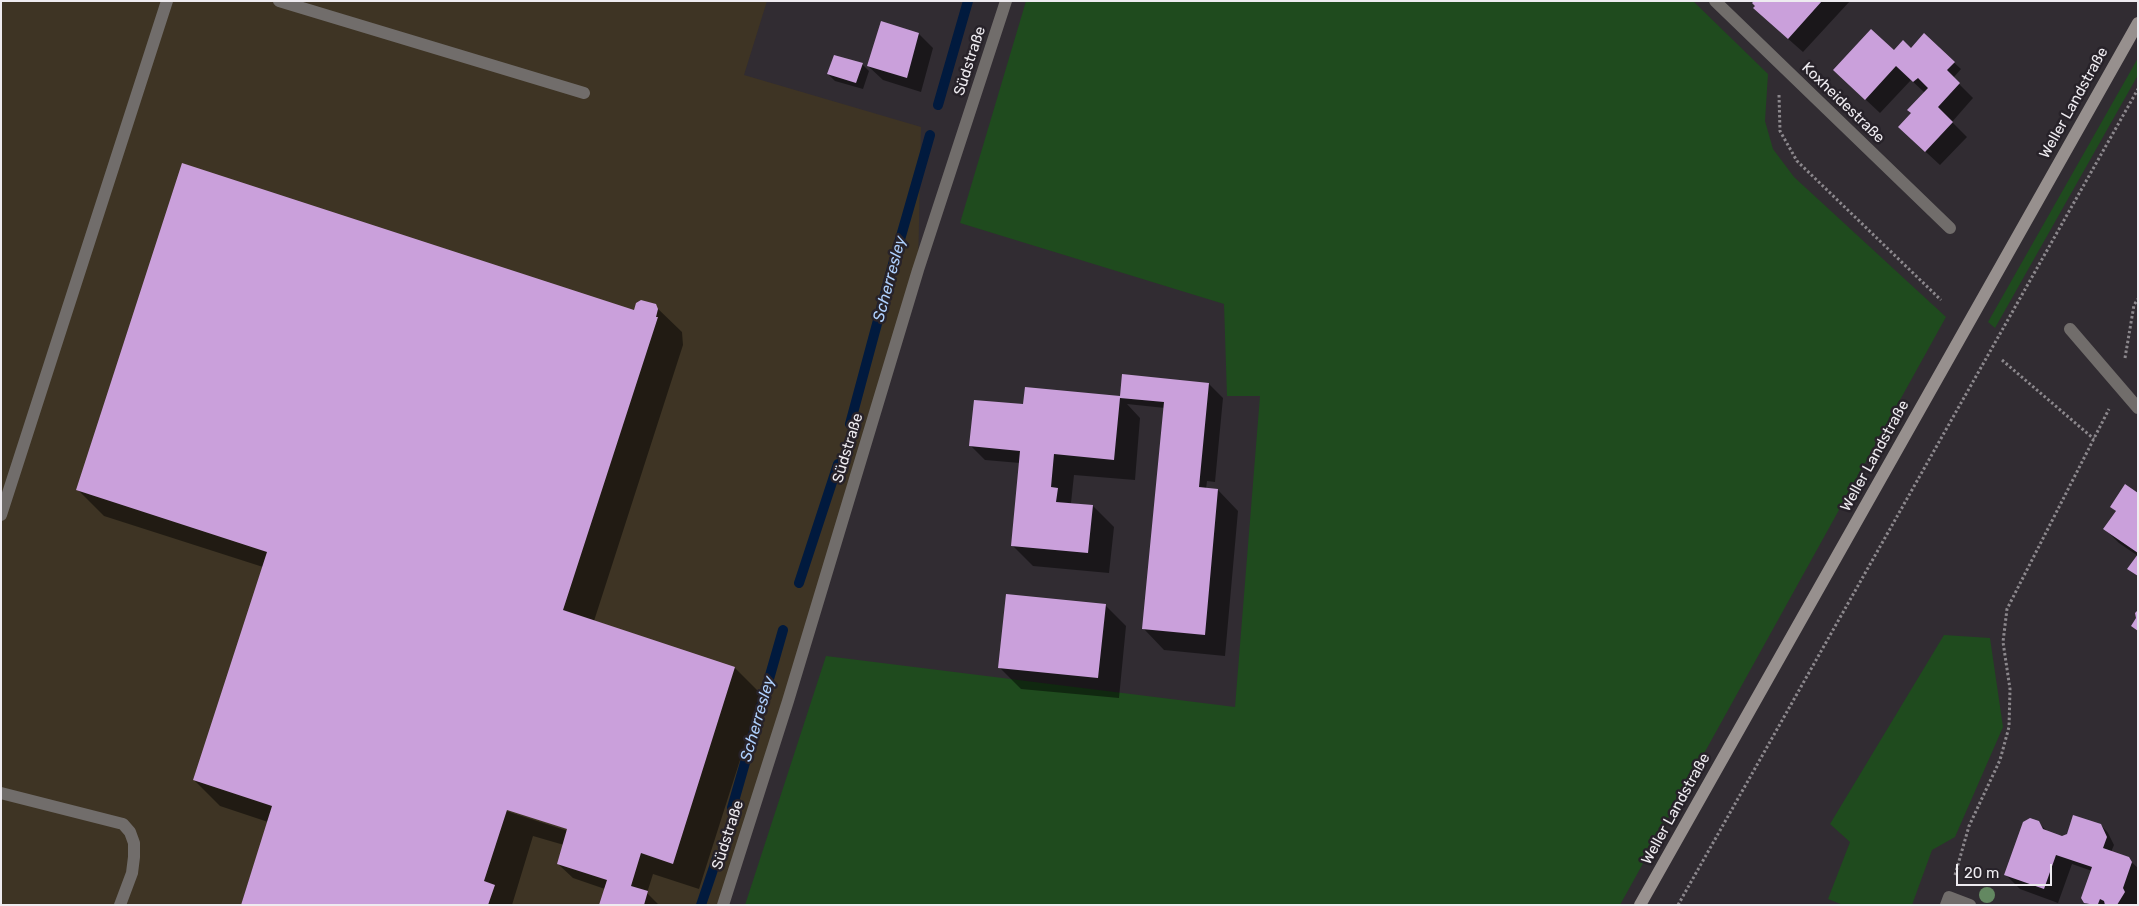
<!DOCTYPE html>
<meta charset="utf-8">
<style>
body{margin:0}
#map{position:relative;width:2139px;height:906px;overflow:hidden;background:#312c32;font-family:Rubik,sans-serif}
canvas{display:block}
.frame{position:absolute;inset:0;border:2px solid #eeebf0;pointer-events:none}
.scale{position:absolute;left:1956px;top:864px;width:96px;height:22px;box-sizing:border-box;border:2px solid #eeebf0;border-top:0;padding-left:6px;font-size:15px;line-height:18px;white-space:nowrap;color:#eeebf0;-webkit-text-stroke:4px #272229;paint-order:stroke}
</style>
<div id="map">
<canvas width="2139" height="906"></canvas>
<div class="frame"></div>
<div class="scale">20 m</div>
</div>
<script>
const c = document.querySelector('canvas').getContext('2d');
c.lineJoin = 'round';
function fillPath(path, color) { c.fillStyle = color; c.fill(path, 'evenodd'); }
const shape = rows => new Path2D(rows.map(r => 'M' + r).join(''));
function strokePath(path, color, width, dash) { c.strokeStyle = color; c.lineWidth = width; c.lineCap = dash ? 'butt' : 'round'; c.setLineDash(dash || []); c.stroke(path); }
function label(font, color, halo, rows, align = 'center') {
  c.font = font + ' Rubik,sans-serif'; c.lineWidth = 5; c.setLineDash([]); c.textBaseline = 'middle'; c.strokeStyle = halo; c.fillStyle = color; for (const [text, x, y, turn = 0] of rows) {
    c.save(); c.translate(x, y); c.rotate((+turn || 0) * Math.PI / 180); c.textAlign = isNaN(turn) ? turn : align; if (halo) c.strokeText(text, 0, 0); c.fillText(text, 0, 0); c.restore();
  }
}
fillPath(shape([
 [1,1,767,1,744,75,921,127,918,270,724,905,1,905]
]), '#3e3424');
fillPath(shape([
 [1026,1,1693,1,1768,74,1765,121,1773,149,1794,177,1946,317,1620,905,745,905,826,656,1235,707,1260,396,1227,396,1224,304,960,223],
 [2138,58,2138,75,1995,328,1988,322],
 [1944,635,1990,638,2003,727,1955,837,1932,850,1912,905,1843,905,1828,899,1850,842,1830,824]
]), '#1f4b1e');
fillPath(shape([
 [1756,1,1850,1,1803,52,1769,22],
 [919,34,933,48,921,92,883,80,868,66],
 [1924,35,1961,69,1953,78,1973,98,1952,122,1967,137,1940,165,1914,141,1912,113,1925,93,1911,80,1880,113,1849,84,1894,52,1911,49],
 [862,64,869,71,863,89,835,81,828,74],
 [655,306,682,332,683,345,594,621,735,668,761,694,699,889,653,874,647,893,659,905,600,905,605,889,573,878,558,864,564,845,533,836,512,905,241,905,268,822,220,806,194,780,263,567,104,516,77,489],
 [501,807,568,829,568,831,500,809],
 [1209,384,1223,398,1215,482,1207,481,1206,489,1218,490,1238,511,1225,656,1164,650,1144,629,1165,408,1127,404,1140,418,1135,480,1074,475,1071,503,1093,506,1114,527,1109,573,1033,566,1012,545,1020,463,985,460,971,446,1023,406,1121,397],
 [2138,494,2138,556,2119,543,2105,529,2117,512,2111,507],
 [1105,605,1126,626,1119,698,1021,689,1000,668],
 [2038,822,2048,832,2062,837,2101,825,2108,833,2114,845,2111,852,2128,859,2138,868,2138,905,2087,905,2085,902,2092,871,2072,864,2058,903,2020,889,2006,875]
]), '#0007');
strokePath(shape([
 [938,105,968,1],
 [850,424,895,257,930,135],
 [799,583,838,464],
 [732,808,783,630],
 [701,905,717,858]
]), '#011a3e', 10);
fillPath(shape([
 [1754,1,1822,1,1788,39,1753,8,1755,6,1752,3],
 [881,21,919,33,907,78,867,66],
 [1871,29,1894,50,1903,40,1911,48,1924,33,1955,62,1947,70,1960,83,1938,107,1953,122,1925,152,1898,127,1911,113,1907,110,1928,88,1918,78,1913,82,1896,66,1865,100,1833,70],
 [834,55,863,63,856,83,827,74],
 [182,163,634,310,636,303,641,300,656,304,658,309,656,317,658,317,563,610,735,667,673,864,641,853,631,886,648,891,644,905,599,905,607,880,557,864,567,829,507,810,484,881,495,885,488,905,241,905,272,806,193,780,267,552,76,490],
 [1122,374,1209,383,1199,487,1218,489,1205,635,1142,629,1164,402,1120,398,1114,460,1054,454,1051,487,1058,488,1056,502,1093,505,1088,553,1011,546,1020,451,969,446,974,400,1023,404,1025,387,1120,396],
 [2125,484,2138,493,2138,553,2103,529,2116,511,2110,507],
 [2138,554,2138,576,2127,569],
 [1006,594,1106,604,1098,678,998,668],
 [2138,610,2138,631,2131,626,2136,618,2135,613],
 [2073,815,2101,824,2107,837,2103,848,2129,857,2132,862,2123,888,2125,892,2117,905,2105,905,2104,901,2100,899,2098,904,2095,905,2084,903,2081,898,2092,867,2056,855,2044,889,2004,875,2023,822,2030,818,2039,821,2043,829,2062,836,2067,834]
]), '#caa0db');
strokePath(shape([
 [1779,95,1780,131,1797,161,1941,300],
 [2125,358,2134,305,2138,299],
 [2002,360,2094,439],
 [1955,875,1969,826,2000,760,2009,727,2010,689,2003,642,2007,609,2109,409],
 [1678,905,2138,89]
]), '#8c888d', 3, [2.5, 2.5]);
strokePath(shape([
 [279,1,584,93],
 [1,515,167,1],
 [1,793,123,824,130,832,134,843,134,857,132,873,120,905]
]), '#716d6b', 12);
strokePath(shape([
 [1715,1,1950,228],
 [2070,329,2138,408],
 [723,905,788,701,918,270,1006,1],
 [1946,905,1949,897,1970,905]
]), '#716d6b', 12);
strokePath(shape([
 [1640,905,2138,23]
]), '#97908e', 12);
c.fillStyle = '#638861';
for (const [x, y] of [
 [1987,895]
]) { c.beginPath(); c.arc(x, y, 8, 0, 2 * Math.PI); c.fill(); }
label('15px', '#eeebf0', '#272229', [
 ["Südstraße",970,61,-72],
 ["Koxheidestraße",1843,103,44],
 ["Weller Landstraße",2074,103,-61],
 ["Südstraße",848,448,-73],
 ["Weller Landstraße",1875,456,-61],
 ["Weller Landstraße",1676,809,-61],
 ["Südstraße",728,835,-72]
]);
label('italic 16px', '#aed0fe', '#272229', [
 ["Scherresley",890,279,-75],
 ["Scherresley",758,719,-74]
]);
</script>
